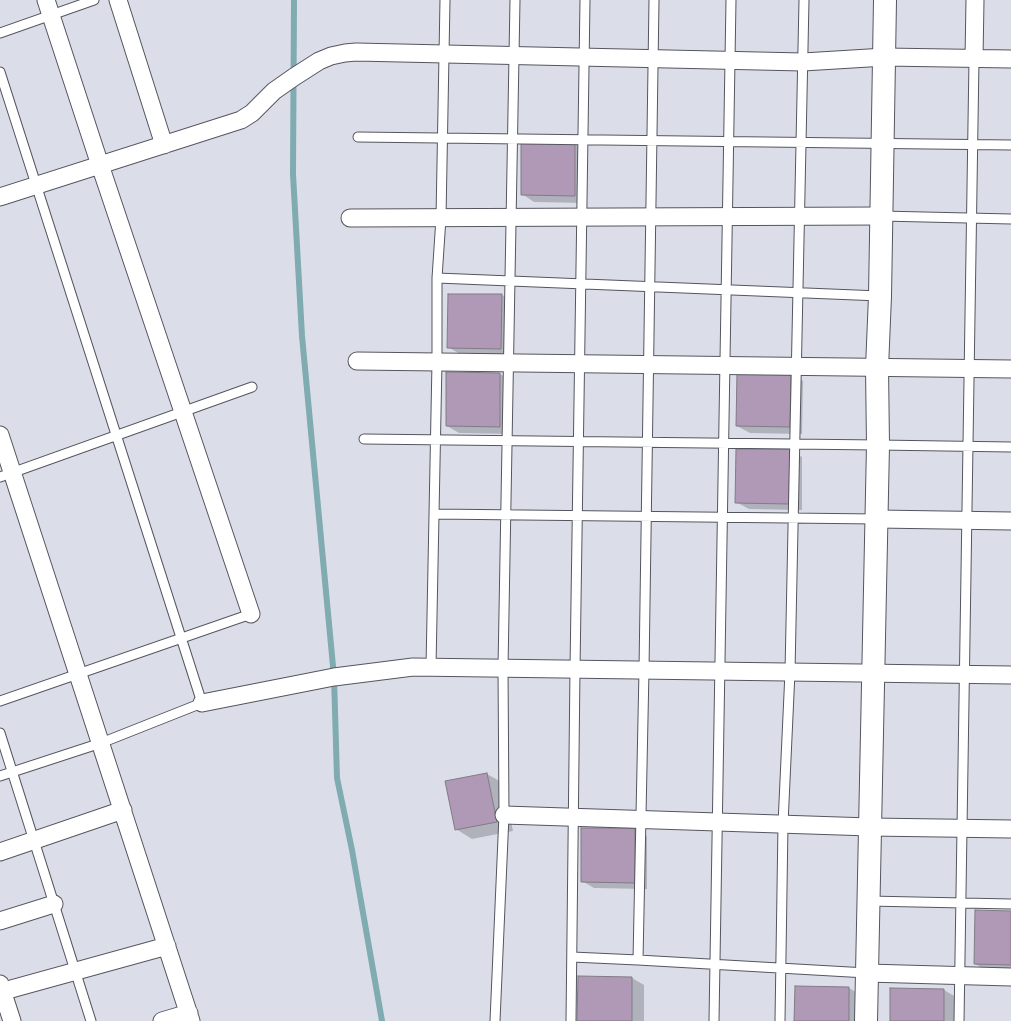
<!DOCTYPE html>
<style>
body{margin:0}
canvas{display:block;background:#dbdee8}
</style>
<canvas width="1011" height="1021"></canvas>
<script>
const c = document.querySelector('canvas').getContext('2d');
c.lineJoin = 'round';
function fillPath(path, color) { c.fillStyle = color; c.fill(path, 'evenodd'); }
const shape = rows => new Path2D(rows.map(r => 'M' + r).join(''));
function strokePath(path, color, width, dash) { c.strokeStyle = color; c.lineWidth = width; c.lineCap = dash ? 'butt' : 'round'; c.setLineDash(dash || []); c.stroke(path); }
fillPath(shape([
 [575,143,587,150,587,203,534,202,522,194],
 [502,295,514,302,513,355,460,354,448,347],
 [447,373,500,374,512,381,512,434,459,433,447,426],
 [791,374,803,381,802,434,750,433,737,426],
 [790,450,802,457,802,510,749,509,736,502],
 [487,774,503,783,513,831,472,839,456,829],
 [582,829,635,829,647,836,647,889,594,888,582,881],
 [1011,912,1011,971,988,971,975,964],
 [632,978,644,985,644,1021,578,1021],
 [849,988,861,995,861,1021,795,1021],
 [891,989,944,990,956,997,956,1021,891,1021]
]), '#0003');
strokePath(shape([
 [294,0,293,174,302,336,334,677,337,778,352,850,382,1021]
]), '#7fabb1', 6);
const building = shape([
 [521,141,575,142,575,196,521,195,521,141],
 [448,294,502,294,501,349,447,348,448,294],
 [446,372,500,373,500,427,446,426,446,372],
 [737,372,791,373,790,427,736,426,737,372],
 [736,449,790,449,789,504,735,503,736,449],
 [487,773,497,822,455,830,445,781,487,773],
 [581,828,635,828,635,883,581,882,581,828],
 [975,910,1011,911,1011,965,974,964,975,910],
 [578,976,632,977,632,1021,577,1021,578,976],
 [795,986,849,987,849,1021,794,1021,795,986],
 [890,988,944,989,944,1021,890,1021,890,988]
]);
fillPath(building, '#af99b6');
strokePath(building, '#817b83', 1);
const lane = shape([
 [0,33,94,0],
 [0,72,202,703,101,743,0,776],
 [358,137,1011,145],
 [881,216,1011,219],
 [437,278,880,296],
 [364,439,878,445,1011,447],
 [0,477,252,387],
 [434,514,877,519],
 [431,667,437,362,437,278,441,218,445,0],
 [0,701,251,614],
 [0,733,91,1021],
 [868,901,1011,904],
 [572,957,638,960,867,973],
 [638,960,644,670,654,0],
 [495,1021,504,815,503,668,515,0],
 [571,1021,575,669,585,0],
 [714,1021,731,0],
 [780,1021,783,824,790,672,804,0],
 [959,1021,974,59]
]);
const street = shape([
 [46,0,100,165,251,614],
 [118,0,164,145],
 [974,59,975,0],
 [0,197,241,120,252,113,274,91,294,77,319,61,331,56,345,53,356,52,803,62,885,57,1011,59],
 [350,218,881,216],
 [357,361,1011,369],
 [0,435,191,1021],
 [877,519,1011,521],
 [202,703,334,677,413,667,1011,675],
 [504,815,870,827,1011,829],
 [0,852,123,810],
 [0,921,54,904],
 [867,973,1011,977],
 [0,984,12,1021],
 [0,992,167,946],
 [162,1021,189,1013]
]);
const secondary = shape([
 [866,1021,878,445,877,368,880,296,885,0]
]);
strokePath(lane, '#54565f', 11);
strokePath(street, '#54565f', 19);
strokePath(secondary, '#54565f', 24);
strokePath(lane, '#fff', 9);
strokePath(street, '#fff', 17);
strokePath(secondary, '#fff', 22);
</script>
